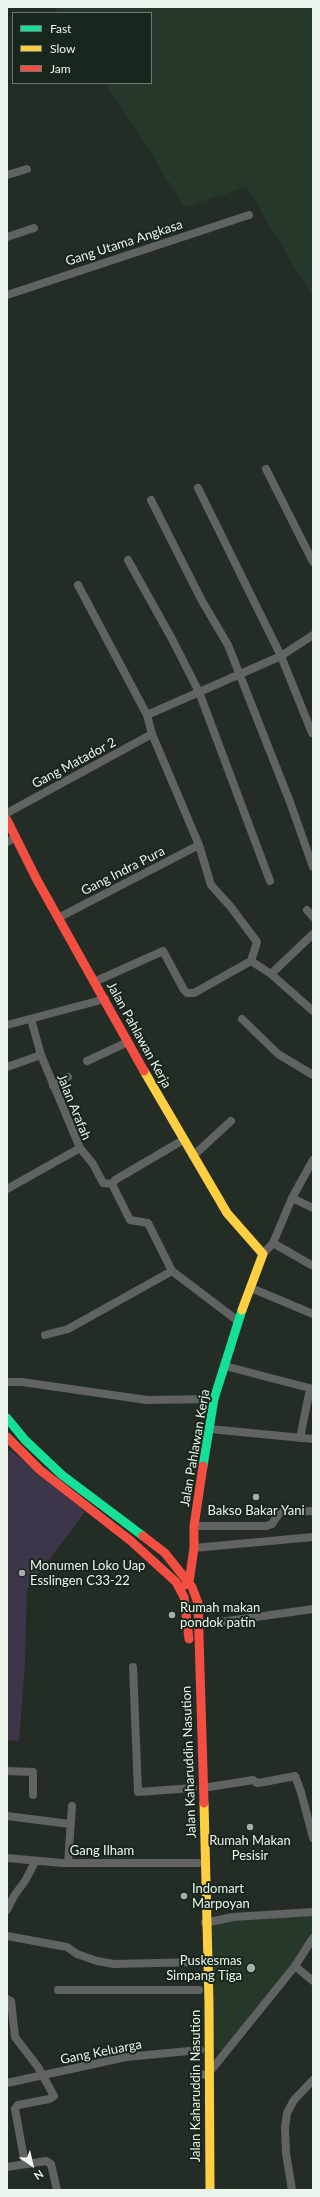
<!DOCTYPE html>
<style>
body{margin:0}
#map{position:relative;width:320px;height:2197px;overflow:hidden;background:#242c26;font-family:Lato,sans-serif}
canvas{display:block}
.frame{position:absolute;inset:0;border:8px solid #ebf5ed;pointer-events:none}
.legend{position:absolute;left:12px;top:12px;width:140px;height:72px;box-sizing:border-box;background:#18261b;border:1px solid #6c796f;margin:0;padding:5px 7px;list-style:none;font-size:12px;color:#ebf5ed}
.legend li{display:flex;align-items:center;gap:8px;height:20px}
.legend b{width:20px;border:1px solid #6c796f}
.north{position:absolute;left:12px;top:2145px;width:40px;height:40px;-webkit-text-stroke:3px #18261b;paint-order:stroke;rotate:146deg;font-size:11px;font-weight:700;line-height:16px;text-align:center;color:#ebf5ed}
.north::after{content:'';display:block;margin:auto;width:14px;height:18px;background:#ebf5ed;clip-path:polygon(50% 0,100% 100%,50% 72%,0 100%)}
</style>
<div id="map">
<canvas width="320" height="2197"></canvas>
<div class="frame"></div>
<ul class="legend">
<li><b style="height:5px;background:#16e098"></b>Fast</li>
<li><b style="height:5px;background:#ffcf43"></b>Slow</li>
<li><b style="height:5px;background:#f24e42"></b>Jam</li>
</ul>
<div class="north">N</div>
</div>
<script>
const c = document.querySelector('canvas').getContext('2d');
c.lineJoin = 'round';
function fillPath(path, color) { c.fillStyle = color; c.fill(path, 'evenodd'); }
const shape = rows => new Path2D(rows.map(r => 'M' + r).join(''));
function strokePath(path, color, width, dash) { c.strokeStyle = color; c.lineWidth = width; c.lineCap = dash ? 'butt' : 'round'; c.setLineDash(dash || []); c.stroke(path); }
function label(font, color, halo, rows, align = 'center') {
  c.font = font + ' Lato,sans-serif'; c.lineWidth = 4; c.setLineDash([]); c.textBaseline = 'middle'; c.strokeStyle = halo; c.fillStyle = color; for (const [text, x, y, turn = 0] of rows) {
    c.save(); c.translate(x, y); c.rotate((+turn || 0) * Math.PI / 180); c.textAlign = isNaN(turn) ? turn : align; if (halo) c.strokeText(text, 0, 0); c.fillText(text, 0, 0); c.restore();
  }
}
fillPath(shape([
 [55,7,313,7,313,297,246,187,185,207,105,83,151,83,151,13,59,13],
 [313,1915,313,1939,225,2048,220,2051,215,2048,211,1926,232,1920]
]), '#253829');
fillPath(shape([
 [10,1450,85,1512,27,1589,25,1662,19,1741,7,1740,7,1453]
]), '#3d354a');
strokePath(shape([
 [7,175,27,169],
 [7,237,34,228],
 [7,295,249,215],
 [266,469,313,562],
 [198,488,281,656,312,733],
 [151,500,202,601,228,645,290,802,313,867],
 [128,560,172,639,199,692,270,881],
 [78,585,147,715,152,734,199,845,211,885,230,906,257,942,251,961,194,993,187,993,184,990,163,951,94,982],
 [147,715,281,656,313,635],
 [7,813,152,734],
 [7,842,15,838],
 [307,910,313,917],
 [58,918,199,845],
 [251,961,271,974,313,1011],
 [271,974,313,934],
 [31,1019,41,1055,80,1148,93,1164,103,1183,112,1184],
 [242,1019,278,1054,313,1075],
 [7,1025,105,999],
 [87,1061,128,1042],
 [7,1067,41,1055],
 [53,1086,68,1077],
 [193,1156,231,1121],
 [7,1189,80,1148],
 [292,1198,313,1208],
 [273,1243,313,1266],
 [263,1254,273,1243,292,1198,313,1160],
 [172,1271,148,1223,130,1220,112,1184,115,1180,183,1140],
 [251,1288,313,1314],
 [45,1335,68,1329,172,1271,238,1321],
 [225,1366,313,1389],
 [7,1382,22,1382,147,1400,214,1399],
 [210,1429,313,1439],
 [300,1438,310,1389],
 [194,1526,266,1526,272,1524,280,1512,313,1511],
 [194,1548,313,1537],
 [199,1625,313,1609],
 [133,1667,138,1792,193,1788],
 [7,1771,33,1772,33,1795],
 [203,1788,253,1780,257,1783,264,1782,295,1776,301,1792,313,1838],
 [7,1816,70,1824],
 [7,1858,62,1863,198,1863],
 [68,1863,72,1806],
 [7,1910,14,1896,25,1881,35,1862],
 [205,1923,233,1917,313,1912],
 [7,1936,67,1947,77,1954,97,1961,114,1964,199,1962],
 [295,1966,313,1981],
 [58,1990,199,1990],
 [7,1999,11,2001,15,2037,38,2067,54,2096,49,2099,18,2105,15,2109,25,2164],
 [200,2075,208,2074,295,1966,313,1938],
 [7,2083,126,2057,200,2050],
 [7,2167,46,2161,51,2164,57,2190],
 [292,2190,286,2153,285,2128,287,2113,294,2100,313,2080]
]), '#606361', 8);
strokePath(shape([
 [7,1418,25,1440,62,1475,143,1536],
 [203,1466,214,1399,242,1310]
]), '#16e098', 9);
strokePath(shape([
 [144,1071,227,1213,263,1254,242,1310],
 [204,1803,209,2003,210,2190]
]), '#ffcf43', 9);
strokePath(shape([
 [7,820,37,880,144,1071],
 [7,1437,40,1470,131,1541,176,1582,184,1597,189,1639],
 [143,1536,165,1553,192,1587,198,1603,204,1803],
 [185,1585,189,1582,194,1548,194,1526,203,1466]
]), '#f24e42', 9);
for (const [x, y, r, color] of [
 [256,1497,4,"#a5afa7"],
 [22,1573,4,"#a5afa7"],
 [172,1615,4,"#a5afa7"],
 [250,1827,4,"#a5afa7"],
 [184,1896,4,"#a5afa7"],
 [251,1968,5,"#a5afa7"]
]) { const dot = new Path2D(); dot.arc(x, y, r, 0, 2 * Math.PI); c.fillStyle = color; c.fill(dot); strokePath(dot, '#18261b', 1.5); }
label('13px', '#ebf5ed', '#18261b', [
 ["Gang Utama Angkasa",124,243,-18],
 ["Gang Matador 2",74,763,-28],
 ["Gang Indra Pura",123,871,-27],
 ["Jalan Pahlawan Kerja",139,1035,61],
 ["Jalan Arafah",74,1107,68],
 ["Jalan Pahlawan Kerja",195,1448,-80],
 ["Jalan Kaharuddin Nasution",189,1762,-92],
 ["Gang Ilham",102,1851],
 ["Gang Keluarga",101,2052,-11],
 ["Jalan Kaharuddin Nasution",196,2086,-90]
]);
label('13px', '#ebf5ed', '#18261b', [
 ["Bakso Bakar Yani",256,1511,"center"],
 ["Monumen Loko Uap",30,1566],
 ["Esslingen C33-22",30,1581],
 ["Rumah makan",180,1608],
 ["pondok patin",180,1623],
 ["Rumah Makan",250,1841,"center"],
 ["Pesisir",250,1856,"center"],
 ["Indomart",192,1889],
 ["Marpoyan",192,1904],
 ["Puskesmas",242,1961,"right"],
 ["Simpang Tiga",242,1976,"right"]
], 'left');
</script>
